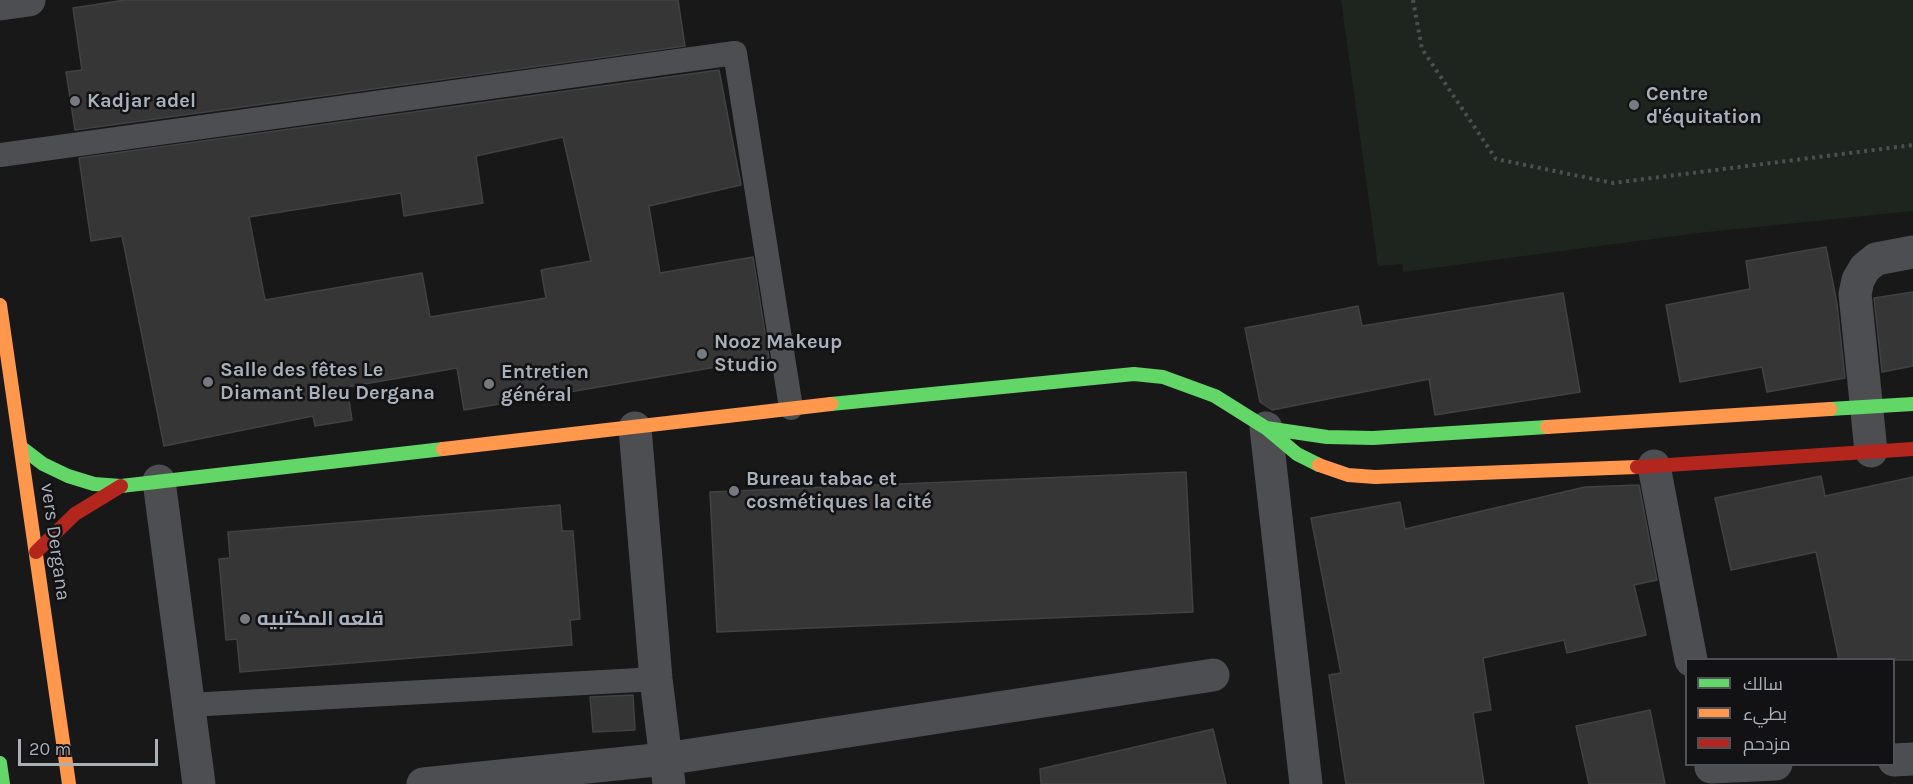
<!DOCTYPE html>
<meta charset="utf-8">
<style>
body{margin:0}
#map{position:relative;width:1913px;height:784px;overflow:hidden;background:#181818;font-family:Karla,Cairo,sans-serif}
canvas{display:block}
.legend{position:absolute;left:1685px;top:658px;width:210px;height:108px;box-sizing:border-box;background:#121214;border:2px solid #4e5156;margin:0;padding:8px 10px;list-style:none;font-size:18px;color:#a8b0b9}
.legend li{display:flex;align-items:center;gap:12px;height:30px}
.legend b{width:30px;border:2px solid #4e5156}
.scale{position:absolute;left:18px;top:739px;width:140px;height:27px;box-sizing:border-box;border:3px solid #a8b0b9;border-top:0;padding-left:8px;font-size:18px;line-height:21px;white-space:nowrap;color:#a8b0b9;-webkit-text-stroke:4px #121214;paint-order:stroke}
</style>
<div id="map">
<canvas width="1913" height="784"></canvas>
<ul class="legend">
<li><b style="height:8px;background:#63d668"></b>سالك</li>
<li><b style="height:8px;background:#ff974d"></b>بطيء</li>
<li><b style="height:8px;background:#b3261e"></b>مزدحم</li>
</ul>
<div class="scale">20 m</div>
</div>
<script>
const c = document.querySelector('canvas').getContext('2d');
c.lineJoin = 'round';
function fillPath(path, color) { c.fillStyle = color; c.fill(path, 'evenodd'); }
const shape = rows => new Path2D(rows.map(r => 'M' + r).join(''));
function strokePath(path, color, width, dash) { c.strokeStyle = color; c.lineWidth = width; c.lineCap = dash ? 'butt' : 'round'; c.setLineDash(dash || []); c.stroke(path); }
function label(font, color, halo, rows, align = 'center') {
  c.font = font + ' Karla,Cairo,sans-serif'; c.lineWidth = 5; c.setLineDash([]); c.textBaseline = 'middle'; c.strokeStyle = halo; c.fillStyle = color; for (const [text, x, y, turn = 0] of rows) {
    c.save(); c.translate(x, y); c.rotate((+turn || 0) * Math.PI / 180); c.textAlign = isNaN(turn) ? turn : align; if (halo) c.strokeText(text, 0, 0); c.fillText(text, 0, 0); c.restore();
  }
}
fillPath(shape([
 [1341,0,1913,0,1913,211,1698,233,1403,272,1402,264,1378,266]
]), '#1d251e');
const building = shape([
 [125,0,678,0,685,46,75,130,66,72,82,70,73,8,125,0],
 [719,70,741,185,649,206,660,273,753,257,769,358,464,410,457,368,347,387,352,420,315,426,313,416,164,446,122,236,91,241,79,158,719,70],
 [563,137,591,261,541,270,546,298,430,317,422,273,265,300,249,217,401,193,404,216,483,203,476,156,563,137],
 [1826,247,1837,304,1845,378,1767,392,1762,367,1680,382,1666,305,1750,289,1746,261,1826,247],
 [1913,292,1913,366,1882,372,1874,298,1913,292],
 [1563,293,1580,392,1435,415,1429,379,1272,410,1260,402,1245,328,1358,306,1362,326,1563,293],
 [1186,472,1193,612,717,632,710,492,1186,472],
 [1821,476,1825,496,1913,477,1913,660,1839,660,1816,552,1731,570,1715,498,1821,476],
 [1639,485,1657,580,1634,585,1646,635,1567,653,1564,640,1483,658,1491,710,1473,713,1484,784,1346,784,1329,675,1341,673,1311,518,1400,502,1405,529,1585,487,1639,485],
 [560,505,562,531,573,531,580,619,570,620,572,645,240,672,237,639,226,640,219,559,230,558,228,532,560,505],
 [633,695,635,730,593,732,590,697,633,695],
 [1650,710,1665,784,1589,784,1576,726,1650,710],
 [1213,729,1226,784,1041,784,1040,769,1213,729]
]);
fillPath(building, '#363637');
strokePath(building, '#404244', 1.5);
strokePath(shape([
 [1413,0,1422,49,1496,159,1613,183,1913,145]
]), '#4e4f53', 4, [3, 4.5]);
strokePath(shape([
 [0,155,735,53,791,408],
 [189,705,656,679]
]), '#4c4e51', 24);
strokePath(shape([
 [0,4,29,0],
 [635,428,656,679,669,784],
 [1266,428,1306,784],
 [1871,451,1855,294,1858,280,1865,268,1876,259,1913,252],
 [1654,466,1691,660],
 [159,481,199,784],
 [1894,760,1913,759],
 [1711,767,1776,764],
 [423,784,665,759,1213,675]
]), '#4c4e51', 33);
strokePath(shape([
 [831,404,1134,374,1163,377,1215,396,1266,428,1297,454,1319,465],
 [1830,409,1913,404],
 [1266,428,1327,437,1373,438,1547,427],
 [22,448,43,464,68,476,94,484,121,486,443,449],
 [0,763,3,784]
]), '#63d668', 14);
strokePath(shape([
 [0,305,69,784],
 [1547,427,1830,409],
 [443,449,831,404],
 [1319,465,1348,475,1375,477,1637,467]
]), '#ff974d', 14);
strokePath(shape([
 [1637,467,1913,449],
 [36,552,75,514,121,486]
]), '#b3261e', 14);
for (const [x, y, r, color] of [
 [75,101,6,"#767b81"],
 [1634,105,6,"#767b81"],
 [702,354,6,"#767b81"],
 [208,382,6,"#767b81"],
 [489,384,6,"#767b81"],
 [734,491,6,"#767b81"],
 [245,619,6,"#767b81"]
]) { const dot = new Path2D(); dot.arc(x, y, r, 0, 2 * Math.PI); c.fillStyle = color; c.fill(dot); strokePath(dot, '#121214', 2); }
label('bold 20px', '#a8b0b9', '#121214', [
 ["Centre",1646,94],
 ["d'équitation",1646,117],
 ["Kadjar adel",87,101],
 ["Nooz Makeup",714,342],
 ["Studio",714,365],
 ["Salle des fêtes Le",220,370],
 ["Diamant Bleu Dergana",220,393],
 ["Entretien",501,372],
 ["général",501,395],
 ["Bureau tabac et",746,479],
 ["cosmétiques la cité",746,502],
 ["قلعه المكتبيه",257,619]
], 'left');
label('20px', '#a8b0b9', '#121214', [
 ["vers Dergana",55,542,82]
]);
</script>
